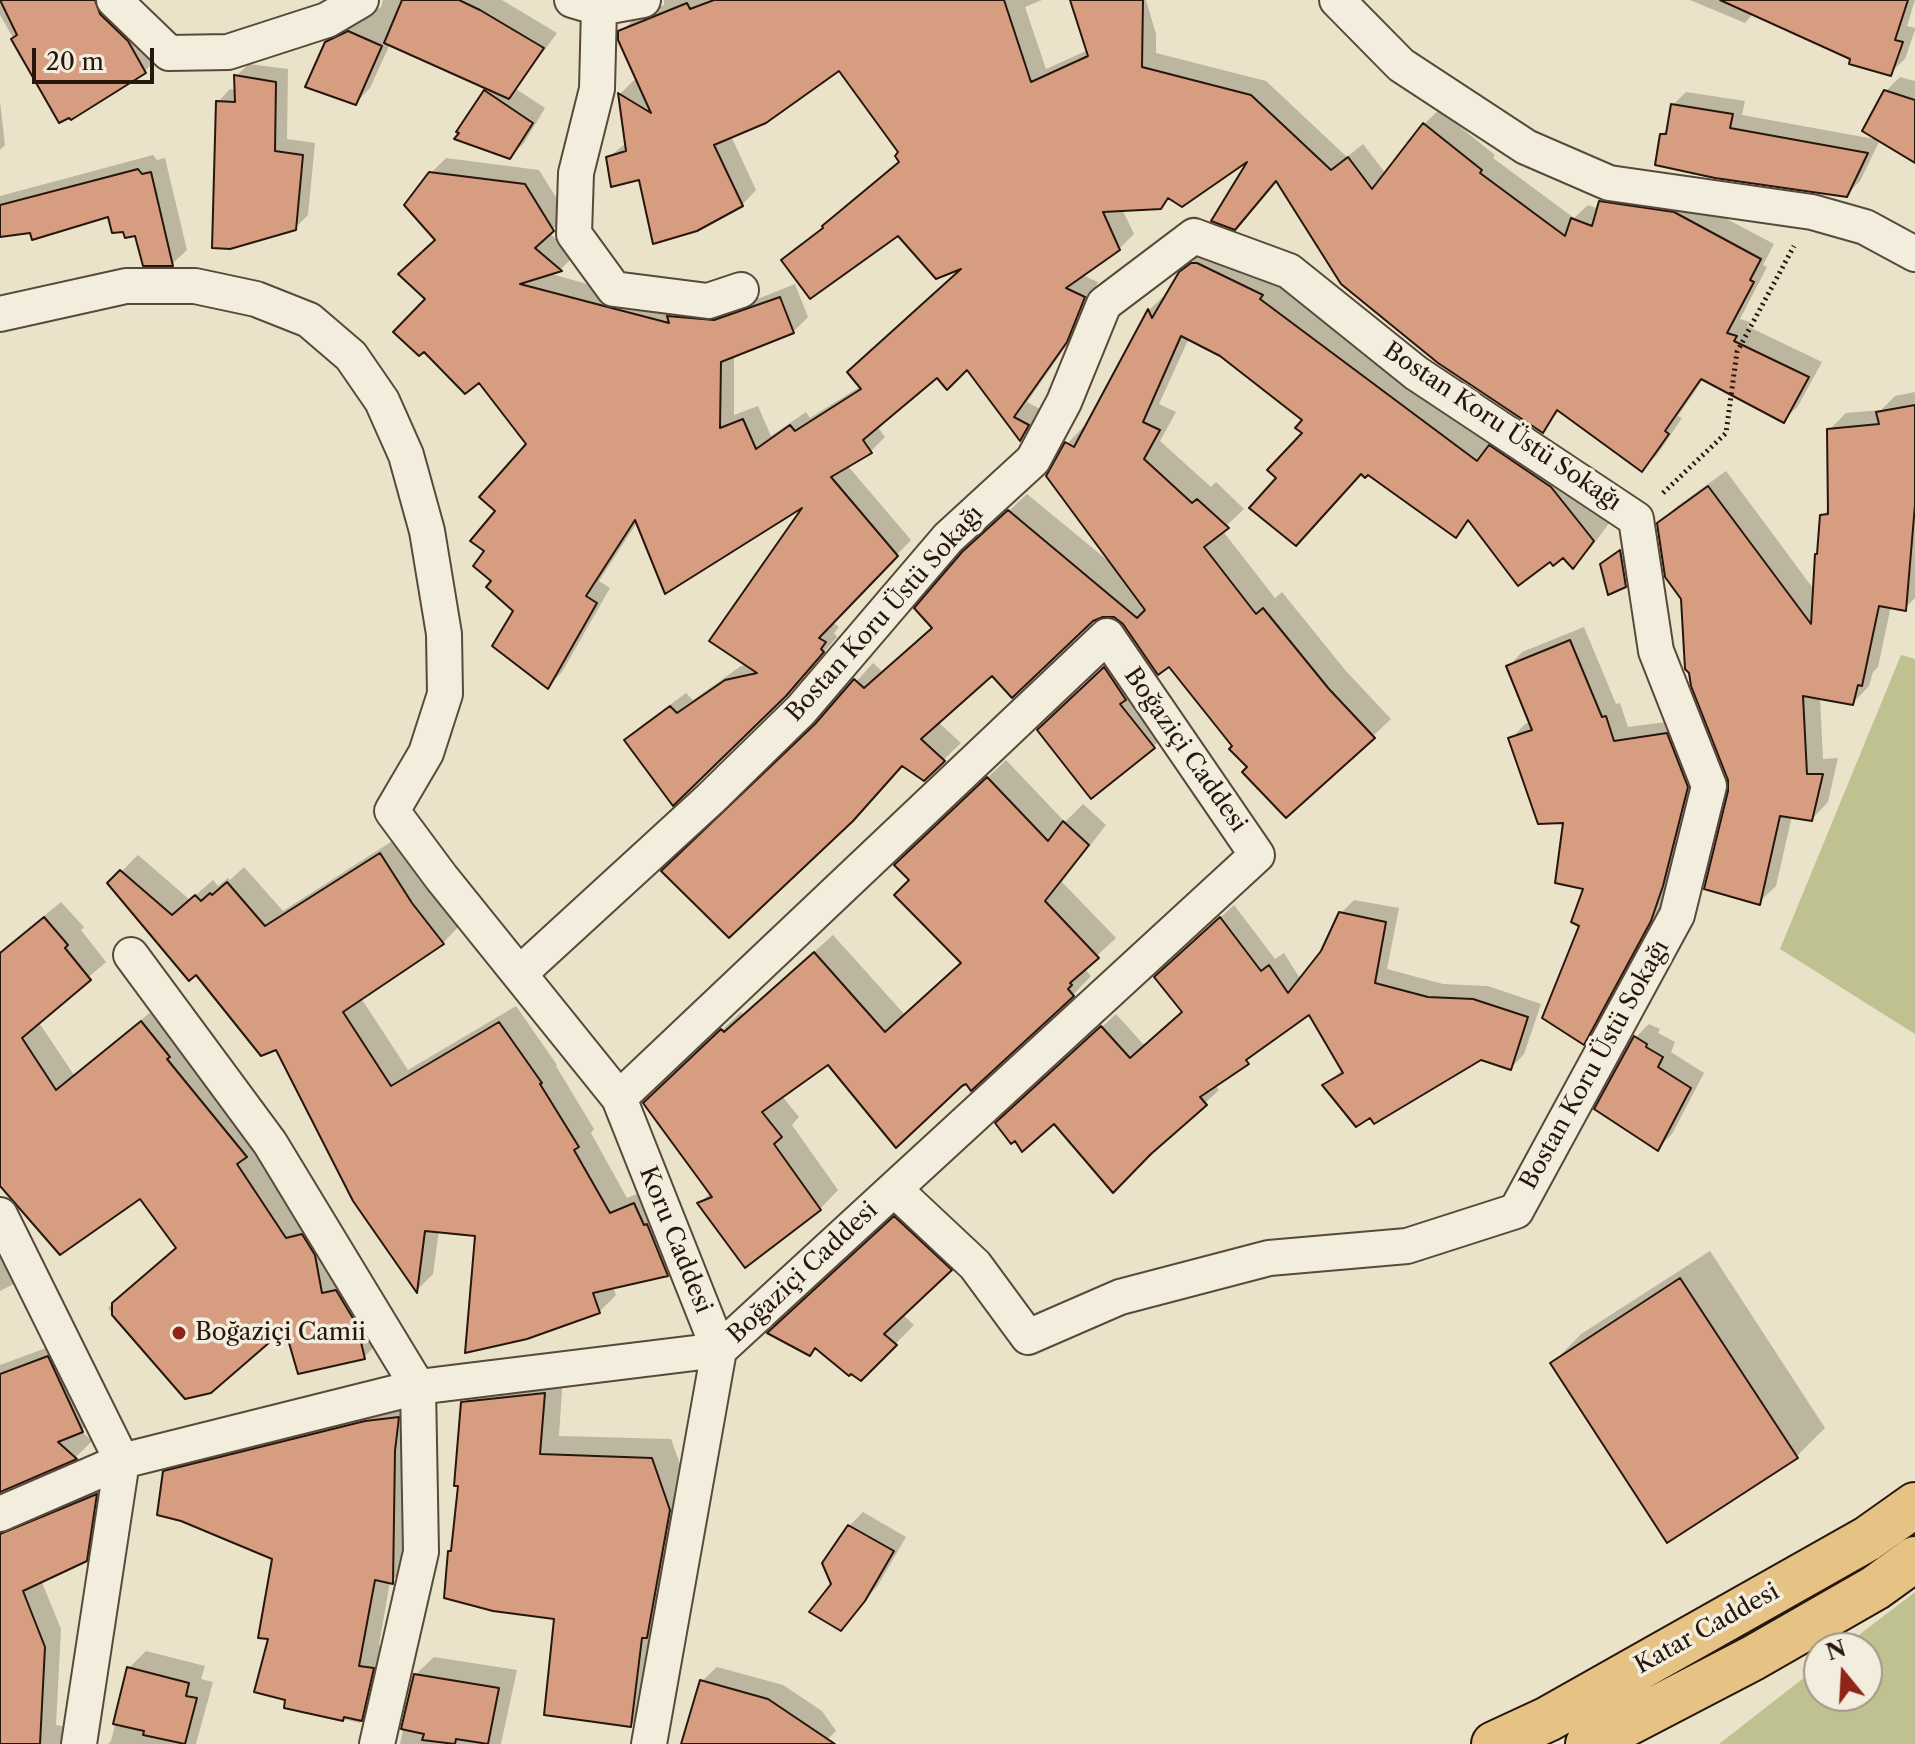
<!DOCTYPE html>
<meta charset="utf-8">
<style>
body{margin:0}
#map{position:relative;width:1915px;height:1744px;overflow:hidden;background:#ebe3c9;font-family:"Libre Caslon Text",serif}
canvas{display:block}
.north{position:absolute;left:1803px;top:1632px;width:80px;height:80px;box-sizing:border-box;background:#f2eddc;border:2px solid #a19789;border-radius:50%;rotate:342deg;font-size:22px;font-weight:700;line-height:32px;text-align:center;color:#27160c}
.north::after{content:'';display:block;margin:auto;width:28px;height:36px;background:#8f2418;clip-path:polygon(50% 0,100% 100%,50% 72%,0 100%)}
.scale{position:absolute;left:32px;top:48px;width:122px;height:36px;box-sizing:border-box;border:4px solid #27160c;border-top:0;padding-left:10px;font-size:24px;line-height:28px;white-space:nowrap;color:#27160c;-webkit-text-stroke:6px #f2eddc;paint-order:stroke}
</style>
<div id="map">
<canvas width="1915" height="1744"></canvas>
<div class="north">N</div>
<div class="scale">20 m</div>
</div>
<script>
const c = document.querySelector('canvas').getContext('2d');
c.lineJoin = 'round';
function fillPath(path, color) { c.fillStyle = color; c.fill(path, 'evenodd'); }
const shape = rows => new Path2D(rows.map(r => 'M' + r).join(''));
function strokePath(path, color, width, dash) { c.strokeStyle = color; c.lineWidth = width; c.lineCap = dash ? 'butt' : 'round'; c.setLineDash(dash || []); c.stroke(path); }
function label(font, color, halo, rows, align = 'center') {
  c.font = font + ' "Libre Caslon Text",serif'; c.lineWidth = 7; c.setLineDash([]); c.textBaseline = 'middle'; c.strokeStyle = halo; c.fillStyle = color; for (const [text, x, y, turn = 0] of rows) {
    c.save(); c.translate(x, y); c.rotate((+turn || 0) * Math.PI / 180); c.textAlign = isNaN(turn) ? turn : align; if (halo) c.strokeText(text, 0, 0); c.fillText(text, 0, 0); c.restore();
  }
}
fillPath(shape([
 [1901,655,1915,659,1915,1034,1780,949],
 [1915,1592,1915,1744,1719,1744,1819,1666,1819,1696,1867,1696,1867,1648,1842,1648]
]), '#c0c191');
fillPath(shape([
 [0,0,114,0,159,57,145,71,71,118,69,115,60,120,0,15],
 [383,0,502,0,557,33,516,89,545,108,524,143,510,157,485,92,489,88,390,44,370,88,356,103,327,43,342,27,381,7],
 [664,0,1042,0,1025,7,1046,69,1088,50,1072,0,1146,0,1156,34,1156,53,1266,81,1347,157,1363,144,1386,174,1424,124,1439,110,1495,155,1493,158,1574,218,1588,205,1599,209,1601,202,1616,187,1689,199,1774,244,1763,265,1767,267,1740,319,1750,322,1747,326,1822,362,1798,406,1784,420,1704,378,1678,416,1682,418,1657,455,1642,469,1560,410,1542,430,1253,154,1170,197,1160,207,1122,209,1134,234,1119,249,1082,275,1098,282,1081,325,1027,402,1042,410,1034,424,1020,438,968,367,937,375,877,426,885,437,871,451,847,465,911,540,832,622,839,627,834,633,837,637,801,679,673,803,626,740,641,726,686,693,693,700,741,666,748,665,809,501,638,521,599,581,610,588,562,672,547,687,515,610,494,581,487,551,498,511,529,444,428,299,437,239,431,173,446,158,539,170,567,215,549,233,575,255,561,269,548,273,626,295,722,307,760,298,795,284,808,317,793,332,734,354,734,415,758,406,771,436,806,412,810,418,861,386,967,265,898,233,783,261,901,161,900,152,839,68,731,136,756,190,742,205,640,178,608,158,627,142,620,94,634,80,640,83,622,31,637,16,664,5],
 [1690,0,1915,0,1907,26,1915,28,1915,30,1905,59,1890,73,1754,13,1745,23],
 [249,64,288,69,287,139,315,143,308,215,295,228,218,102,230,89,237,90,236,76],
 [1900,77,1915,81,1915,156,1885,92],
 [1686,92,1745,101,1742,115,1880,140,1860,181,1846,195,1662,134,1669,127,1673,105],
 [0,101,5,145,0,150],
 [153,155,157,160,165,158,187,250,172,264,137,234,124,230,109,215,0,235,0,196],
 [1199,255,1279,277,1610,522,1590,549,1573,566,1563,556,1471,520,1455,535,1368,472,1279,478,1305,433,1304,420,1221,354,1189,338,1159,404,1176,412,1160,441,1211,487,1216,482,1244,509,1222,530,1275,598,1282,592,1346,671,1391,719,1373,736,1250,767,1169,664,1115,615,1102,615,992,673,938,722,961,743,924,779,903,764,821,721,873,663,883,672,934,627,983,535,1027,494,1112,564,1067,444,1084,426,1087,427,1149,310,1166,294,1167,296,1181,273],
 [1915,392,1915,598,1905,608,1891,606,1878,667,1873,672,1869,686,1853,703,1820,697,1823,759,1838,758,1828,802,1812,819,1792,816,1776,886,1759,902,1683,598,1659,524,1676,507,1726,471,1815,591,1822,516,1830,508,1829,430,1846,413,1881,410,1895,396],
 [1627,545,1632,578,1625,585,1610,558],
 [1584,627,1616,704,1620,703,1628,727,1681,720,1702,772,1665,904,1598,1028,1583,1042,1581,924,1586,888,1565,821,1511,739,1525,724,1531,722,1508,667,1522,652],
 [1119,654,1168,732,1153,747,1054,715],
 [1006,760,1065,822,1083,804,1106,825,1062,882,1116,938,1088,964,1085,969,1091,976,1073,995,966,1082,829,1063,782,1096,799,1117,792,1125,838,1190,820,1209,746,1265,700,1203,711,1192,664,1085,741,1012,744,1015,833,935,905,1015,963,962,912,880,915,847],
 [397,838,459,926,443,943,361,998,408,1070,516,1006,557,1065,556,1066,594,1129,591,1133,627,1198,651,1188,684,1258,667,1274,613,1287,616,1295,599,1312,477,1234,439,1230,433,1274,417,1290,277,1048,196,972,110,883,138,855,190,900,213,880,218,886,228,878,230,880,244,867,283,911],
 [1354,900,1399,908,1387,969,1443,984,1488,986,1541,1004,1524,1054,1511,1068,1480,1058,1371,1115,1325,1085,1343,1069,1310,1012,1215,1085,1219,1090,1205,1103,1054,1122,1012,1109,1116,1014,1145,1046,1184,1011,1171,963,1234,905,1275,959,1284,953,1301,980,1323,952,1340,914],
 [61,902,84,927,81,930,106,962,38,1021,74,1075,158,1006,186,1039,380,1341,364,1357,286,1326,185,1397,108,1308,177,1247,140,1197,0,1158,0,952],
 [1649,1024,1660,1029,1658,1033,1675,1042,1671,1052,1704,1073,1672,1134,1658,1148,1635,1038],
 [914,1199,969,1250,902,1314,914,1325,861,1379,817,1347,810,1353,788,1314],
 [0,1220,29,1268,12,1285,0,1291],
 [1710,1251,1825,1428,1796,1457,1552,1364,1581,1334],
 [65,1341,99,1414,81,1431,92,1441,76,1457,0,1490,0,1365],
 [563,1375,559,1436,671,1439,689,1489,650,1706,631,1725,556,1618,450,1551,454,1548,461,1485,463,1403,482,1383],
 [419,1397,413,1561,390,1582,379,1645,394,1647,381,1702,360,1723,286,1706,288,1698,270,1637,274,1558,165,1472,187,1451],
 [112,1479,103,1542,85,1559,41,1580,61,1629,56,1725,76,1729,85,1744,0,1744,0,1508],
 [863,1512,906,1537,878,1585,841,1629,833,1584,849,1526],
 [146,1651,205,1666,201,1679,213,1682,196,1744,108,1744,111,1741,129,1668],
 [434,1657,517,1670,501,1744,400,1744,415,1675],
 [717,1667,783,1685,822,1711,836,1731,823,1744,683,1744,702,1681]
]), '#0003');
const building = shape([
 [0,0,95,0,100,14,128,41,146,73,71,120,69,118,59,123,11,39,17,35,0,0],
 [402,0,459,0,480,10,544,48,509,99,384,43,402,0],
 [714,0,1004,0,1031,82,1088,56,1070,0,1143,0,1142,67,1251,95,1331,170,1348,157,1372,189,1423,123,1482,170,1480,173,1565,236,1571,218,1592,226,1599,201,1674,212,1761,259,1750,280,1754,282,1727,333,1737,336,1734,341,1809,377,1784,423,1701,379,1665,431,1669,434,1642,472,1557,410,1543,433,1438,363,1341,284,1276,181,1235,230,1211,221,1247,162,1182,207,1168,198,1161,209,1103,212,1120,250,1066,288,1085,297,1067,342,1014,417,1029,425,1020,441,967,370,947,390,937,378,863,440,872,453,831,477,898,556,819,638,826,642,821,649,824,652,786,696,673,806,624,740,670,706,677,713,725,680,757,673,709,641,802,508,665,594,635,520,586,596,597,603,548,689,492,646,513,611,486,587,491,581,473,566,484,551,470,541,495,511,479,497,526,444,479,383,465,394,424,352,419,356,393,332,425,299,398,274,435,240,404,205,429,172,525,184,554,231,535,248,562,271,520,284,669,323,667,316,714,320,780,297,794,333,721,362,720,428,743,419,756,449,790,425,795,431,861,389,847,372,961,269,936,279,898,236,810,299,781,260,823,228,822,226,899,162,895,156,898,152,839,71,766,123,714,145,743,206,697,231,653,244,639,180,611,187,606,157,626,151,618,93,651,113,618,40,618,31,687,3,690,9,714,0],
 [1720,0,1908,0,1895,40,1903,42,1891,76,1849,64,1850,59,1720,0],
 [348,31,382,46,356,105,305,87,325,42,348,31],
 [234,75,276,82,275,151,303,155,296,230,230,249,212,248,216,101,235,102,234,75],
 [484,90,533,123,510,159,454,139,459,133,456,132,484,90],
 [1884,90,1915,100,1915,163,1862,131,1884,90],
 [1671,104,1733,114,1730,128,1868,153,1847,197,1715,178,1655,165,1660,134,1666,134,1671,104],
 [138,169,142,174,151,172,173,266,143,266,135,236,125,238,123,232,112,233,108,217,32,240,30,233,0,237,0,205,138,169],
 [1191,263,1197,263,1263,295,1260,299,1477,461,1489,445,1551,487,1594,541,1573,569,1563,558,1553,566,1550,562,1518,586,1468,520,1456,538,1368,475,1365,478,1361,474,1296,546,1249,508,1276,478,1267,470,1302,433,1295,428,1302,420,1220,356,1181,336,1143,422,1160,430,1144,459,1192,503,1197,499,1229,528,1204,547,1256,614,1263,608,1329,689,1375,738,1286,818,1242,772,1247,767,1229,749,1232,746,1169,667,1158,675,1123,624,1114,617,1103,617,1093,621,1012,698,992,676,921,739,945,761,924,781,902,766,853,821,729,938,661,871,815,724,854,679,864,688,932,628,914,608,962,552,1008,510,1137,618,1145,610,1046,476,1065,442,1074,447,1148,309,1152,318,1179,272,1191,263],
 [1915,405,1915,505,1906,611,1879,606,1862,686,1858,685,1853,705,1803,696,1807,774,1823,774,1812,821,1780,816,1760,905,1704,889,1728,791,1728,780,1691,686,1689,673,1685,669,1681,599,1665,577,1657,523,1708,486,1811,624,1815,554,1817,554,1820,515,1828,514,1827,429,1879,424,1876,412,1915,405],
 [1620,550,1626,587,1608,595,1600,564,1620,550],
 [1570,640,1602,717,1606,716,1614,741,1667,733,1688,787,1663,886,1651,921,1584,1045,1542,1018,1579,926,1571,922,1583,889,1555,883,1563,823,1538,824,1508,738,1532,730,1506,666,1570,640],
 [1104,667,1126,700,1120,704,1155,748,1091,799,1037,730,1104,667],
 [987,777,1048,841,1063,821,1089,845,1045,901,1099,958,1070,983,1072,985,1068,989,1074,996,971,1091,966,1084,962,1086,896,1148,828,1065,762,1112,782,1137,774,1144,821,1210,745,1268,697,1203,712,1197,643,1103,721,1029,724,1032,814,952,885,1032,961,963,894,895,909,880,894,865,987,777],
 [380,853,412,903,444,944,343,1012,391,1086,499,1022,542,1083,540,1084,579,1147,574,1150,610,1213,634,1203,644,1225,647,1224,668,1276,593,1293,600,1313,527,1339,465,1353,475,1236,425,1231,417,1293,353,1201,276,1050,261,1056,196,975,189,981,107,883,120,870,172,915,195,895,201,901,210,893,212,895,227,882,265,926,380,853],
 [1339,912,1386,922,1375,983,1428,997,1473,999,1528,1017,1511,1070,1481,1060,1374,1124,1370,1118,1356,1127,1322,1085,1343,1073,1309,1015,1246,1060,1249,1064,1200,1097,1207,1105,1151,1154,1113,1193,1054,1124,1022,1152,1015,1141,1011,1144,995,1123,1101,1026,1130,1058,1182,1012,1154,977,1220,917,1261,971,1269,965,1288,993,1321,951,1339,912],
 [44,917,68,945,65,948,91,980,22,1038,56,1090,141,1021,170,1057,167,1059,247,1157,237,1164,286,1238,302,1234,315,1255,322,1293,336,1290,357,1325,365,1359,298,1374,285,1329,211,1393,185,1399,112,1315,112,1303,176,1248,140,1199,60,1255,0,1186,0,953,44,917],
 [1634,1036,1647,1044,1646,1047,1663,1057,1658,1067,1691,1088,1658,1151,1594,1109,1634,1036],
 [894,1216,952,1270,884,1334,897,1345,861,1381,851,1374,849,1376,815,1348,810,1356,767,1333,894,1216],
 [1680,1278,1798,1458,1667,1543,1550,1363,1680,1278],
 [48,1356,83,1432,58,1442,77,1459,0,1492,0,1374,48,1356],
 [545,1393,540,1454,652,1458,670,1510,647,1638,642,1638,631,1727,544,1715,554,1619,493,1611,444,1598,448,1551,451,1551,458,1486,454,1486,461,1402,545,1393],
 [399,1417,395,1451,393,1584,375,1580,359,1666,374,1668,362,1721,344,1717,343,1721,284,1708,285,1700,254,1692,268,1639,258,1638,272,1559,181,1521,157,1515,163,1471,365,1421,399,1417],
 [97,1494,87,1561,23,1591,45,1647,40,1744,0,1744,0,1534,97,1494],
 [848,1525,894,1551,865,1601,841,1631,809,1612,831,1584,822,1563,848,1525],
 [127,1667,189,1683,186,1696,197,1698,185,1744,143,1735,144,1731,113,1724,127,1667],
 [414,1674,499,1688,488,1744,456,1739,455,1744,422,1740,424,1734,401,1729,414,1674],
 [700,1680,768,1699,835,1744,681,1744,700,1680]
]);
fillPath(building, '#d79d81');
strokePath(building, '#27160c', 2);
const street = shape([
 [114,0,169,53,228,52,327,20,361,0],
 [572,0,599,8,643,0],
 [596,0,599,8,597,89,576,173,574,234,614,289,708,301,741,290],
 [1337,0,1401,65,1526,147,1609,183,1812,212,1865,227,1915,254],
 [0,314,126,286,195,286,256,299,309,320,351,356,382,401,406,455,427,531,444,634,445,694,426,753,392,811,441,877,619,1098,719,1350,649,1744],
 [131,955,270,1143,418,1387,421,1552,377,1744],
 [519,974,710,799,801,710,948,538,1033,460,1064,402,1104,304,1194,236,1289,271,1416,373,1636,519,1656,651,1709,786,1677,915,1516,1211,1407,1246,1269,1258,1120,1297,1028,1337,975,1265,894,1189],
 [0,1215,122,1461,79,1744],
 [0,1514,122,1461,418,1387,719,1350,1257,855,1107,636,619,1098]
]);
const primary = shape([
 [1494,1744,1548,1719,1867,1539,1915,1505],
 [1588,1744,1753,1658,1875,1588,1915,1559]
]);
strokePath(street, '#58493b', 38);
strokePath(primary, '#27160c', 48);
strokePath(shape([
 [1663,493,1726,433,1737,352,1794,246]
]), '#27160c', 5, [2, 4]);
strokePath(street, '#f2eddc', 34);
strokePath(primary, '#e6c284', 44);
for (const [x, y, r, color] of [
 [179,1333,8,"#8f2418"]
]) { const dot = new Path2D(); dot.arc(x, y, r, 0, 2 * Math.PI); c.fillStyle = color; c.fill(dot); strokePath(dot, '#f2eddc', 3); }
label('24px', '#27160c', '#f2eddc', [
 ["Bostan Koru Üstü Sokağı",1502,427,34],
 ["Bostan Koru Üstü Sokağı",885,614,-48],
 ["Boğaziçi Caddesi",1185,750,55],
 ["Bostan Koru Üstü Sokağı",1595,1065,-61],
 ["Koru Caddesi",675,1240,68],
 ["Boğaziçi Caddesi",803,1273,-43],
 ["Katar Caddesi",1707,1629,-29]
]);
label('24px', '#27160c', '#f2eddc', [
 ["Boğaziçi Camii",195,1333]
], 'left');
</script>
